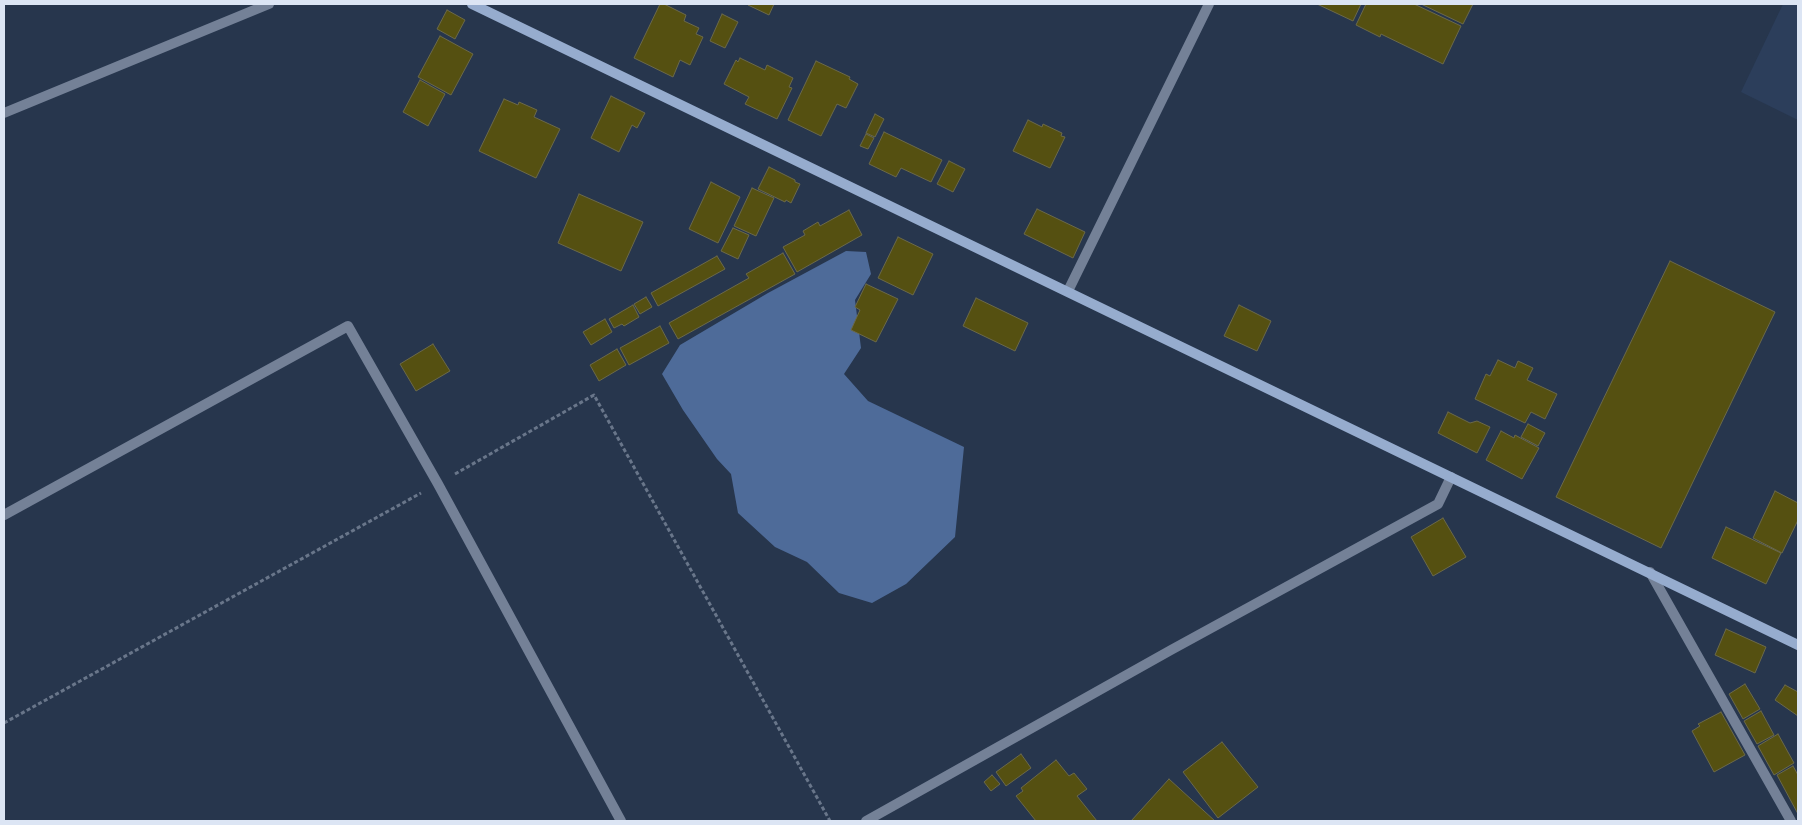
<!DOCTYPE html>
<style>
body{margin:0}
#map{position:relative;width:1802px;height:825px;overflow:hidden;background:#27364d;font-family:Literata,serif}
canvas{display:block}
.frame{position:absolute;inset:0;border:5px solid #dce5f4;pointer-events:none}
</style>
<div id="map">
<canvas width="1802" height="825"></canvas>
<div class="frame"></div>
</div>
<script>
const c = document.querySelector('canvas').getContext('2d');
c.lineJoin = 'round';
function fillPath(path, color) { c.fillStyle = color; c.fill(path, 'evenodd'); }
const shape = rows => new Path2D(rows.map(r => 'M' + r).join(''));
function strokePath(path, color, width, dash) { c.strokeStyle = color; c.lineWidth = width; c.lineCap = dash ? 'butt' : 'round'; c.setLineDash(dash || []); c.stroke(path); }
fillPath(shape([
 [1783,4,1798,4,1798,120,1741,92]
]), '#2c3e5b');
fillPath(shape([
 [846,251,866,252,871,274,855,300,861,348,844,374,868,401,964,447,955,537,906,584,872,603,839,593,807,562,775,547,738,513,731,474,717,459,683,410,662,374,680,345,768,293]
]), '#4e6b99');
const building = shape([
 [660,4,664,4,686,15,684,21,699,28,696,34,703,37,690,65,680,60,673,77,634,58,660,4],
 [749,4,774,4,769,15,748,5,749,4],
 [1317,4,1361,4,1353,21,1317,4],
 [1366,4,1414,4,1461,26,1443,64,1381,34,1380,37,1356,25,1366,4],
 [1421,4,1473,4,1463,24,1421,4],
 [447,10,465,20,455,39,437,29,447,10],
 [722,14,738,22,725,48,710,41,722,14],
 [440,36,473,54,451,95,418,77,440,36],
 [740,58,765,70,767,65,793,78,789,87,792,88,777,119,745,104,749,97,724,84,736,60,738,62,740,58],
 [816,61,850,77,849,79,858,84,846,108,837,104,821,136,788,120,816,61],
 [420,80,445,94,428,126,403,112,420,80],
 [611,96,645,113,637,128,632,125,619,152,591,138,611,96],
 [504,99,518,105,519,102,537,110,534,117,560,129,536,178,479,151,504,99],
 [875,114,884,119,875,137,866,133,875,114],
 [1028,120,1042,127,1043,124,1062,133,1061,136,1065,137,1050,168,1013,151,1028,120],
 [884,132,942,160,931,182,901,168,896,177,869,164,884,132],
 [866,134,874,138,868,149,860,146,866,134],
 [949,161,965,169,953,192,937,184,949,161],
 [769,167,795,180,795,182,800,184,791,203,786,200,785,202,758,189,769,167],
 [711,182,740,197,718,243,689,229,711,182],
 [752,188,774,198,756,236,734,226,752,188],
 [579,194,643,222,621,271,558,243,579,194],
 [1037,209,1085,232,1073,258,1024,234,1037,209],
 [849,210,862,235,797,272,783,247,805,235,803,231,818,222,820,226,849,210],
 [733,228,749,235,738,259,721,251,733,228],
 [898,237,933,254,913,295,878,278,898,237],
 [783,253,795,274,678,339,669,323,749,278,746,274,783,253],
 [717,256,725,269,658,306,651,293,717,256],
 [1670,261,1775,312,1661,548,1556,497,1670,261],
 [866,284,898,299,876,342,851,330,860,310,855,307,866,284],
 [646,297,652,307,640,314,634,304,646,297],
 [976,298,1028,323,1015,351,963,326,976,298],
 [633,305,639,317,624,326,622,324,614,328,609,319,633,305],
 [1239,305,1271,321,1257,351,1224,336,1239,305],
 [605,319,612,332,591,345,583,332,605,319],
 [660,326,669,343,629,365,620,348,660,326],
 [433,344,450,371,416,391,400,364,433,344],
 [617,349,626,365,599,381,590,365,617,349],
 [1498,360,1515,368,1518,361,1533,368,1527,380,1557,394,1545,419,1531,412,1525,423,1475,399,1486,374,1490,376,1498,360],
 [1448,412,1470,423,1477,421,1490,427,1477,453,1438,433,1448,412],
 [1528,424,1545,433,1538,446,1521,437,1528,424],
 [1501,431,1514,438,1515,435,1539,448,1522,479,1486,460,1501,431],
 [1775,491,1798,503,1798,520,1782,553,1753,538,1775,491],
 [1443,518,1466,557,1433,576,1411,537,1443,518],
 [1726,527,1781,553,1766,584,1712,558,1726,527],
 [1726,629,1766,647,1755,673,1715,655,1726,629],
 [1745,684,1760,709,1743,719,1729,694,1745,684],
 [1785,685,1798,692,1798,716,1775,700,1785,685],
 [1761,711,1774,735,1757,744,1744,721,1761,711],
 [1721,712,1745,755,1714,772,1692,731,1700,726,1698,724,1721,712],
 [1778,734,1794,763,1774,775,1758,746,1778,734],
 [1222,742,1258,787,1218,818,1183,772,1222,742],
 [1021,754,1031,768,1006,786,996,772,1021,754],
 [1056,760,1069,776,1074,773,1087,789,1077,796,1097,821,1036,821,1016,796,1023,791,1021,788,1056,760],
 [1793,766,1798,775,1798,814,1777,775,1793,766],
 [992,775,1000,784,991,791,984,782,992,775],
 [1169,779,1215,821,1131,821,1169,779]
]);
fillPath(building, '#555011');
strokePath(building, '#6b694a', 1);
strokePath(shape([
 [455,474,594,395,830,821],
 [4,723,421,493]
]), '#69768a', 3, [4, 2.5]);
strokePath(shape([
 [4,113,269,4],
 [1068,291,1209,4],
 [4,515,348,326,438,484,621,821],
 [1650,572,1791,821],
 [866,821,1171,650,1438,504,1451,477]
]), '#748197', 10);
strokePath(shape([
 [472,4,1798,645]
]), '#96acce', 10);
</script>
